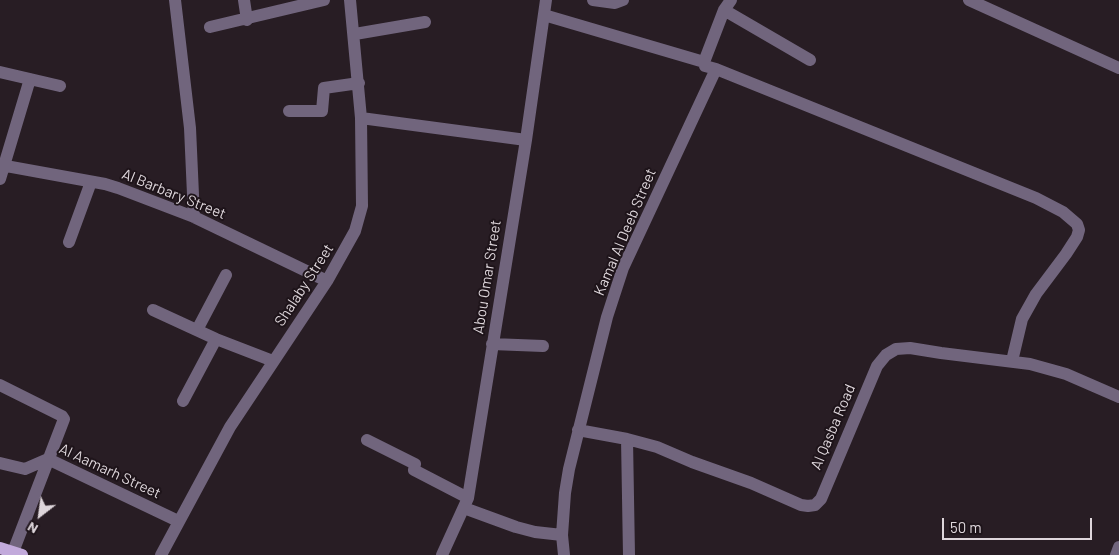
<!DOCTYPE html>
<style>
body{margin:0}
#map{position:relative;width:1119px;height:555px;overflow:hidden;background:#281d24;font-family:Barlow,sans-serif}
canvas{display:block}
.north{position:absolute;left:15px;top:490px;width:50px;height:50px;-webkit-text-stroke:4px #1e141a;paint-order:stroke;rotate:210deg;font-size:14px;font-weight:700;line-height:20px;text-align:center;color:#ded6db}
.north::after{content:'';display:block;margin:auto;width:18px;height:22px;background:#ded6db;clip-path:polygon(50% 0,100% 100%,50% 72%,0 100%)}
.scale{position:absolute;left:942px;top:518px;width:150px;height:22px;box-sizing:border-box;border:2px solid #ded6db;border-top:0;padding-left:6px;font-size:15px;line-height:18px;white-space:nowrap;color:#ded6db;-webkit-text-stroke:4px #1e141a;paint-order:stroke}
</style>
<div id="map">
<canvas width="1119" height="555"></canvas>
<div class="north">N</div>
<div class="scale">50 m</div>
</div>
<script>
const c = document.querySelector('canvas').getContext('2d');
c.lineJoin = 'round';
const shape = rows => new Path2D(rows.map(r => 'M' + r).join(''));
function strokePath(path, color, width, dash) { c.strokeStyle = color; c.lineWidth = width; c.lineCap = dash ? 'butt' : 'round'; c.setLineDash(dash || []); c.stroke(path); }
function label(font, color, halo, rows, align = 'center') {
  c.font = font + ' Barlow,sans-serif'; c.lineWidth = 4; c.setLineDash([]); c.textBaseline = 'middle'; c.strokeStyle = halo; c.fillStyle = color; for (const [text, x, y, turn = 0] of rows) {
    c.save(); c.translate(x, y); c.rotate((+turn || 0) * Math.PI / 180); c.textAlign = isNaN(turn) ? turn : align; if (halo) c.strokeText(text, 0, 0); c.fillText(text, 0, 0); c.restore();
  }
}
strokePath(shape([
 [175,0,190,128,194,217],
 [244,0,247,20],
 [593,0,615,3,623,0],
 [969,0,1119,68],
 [724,10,810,60],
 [544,15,704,62],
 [210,27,324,0],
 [355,34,425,22],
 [716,69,1036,198,1063,212,1077,224,1079,230,1077,237,1066,254,1036,294,1022,319,1012,361],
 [0,72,60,86],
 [289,111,322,111,324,88,359,83],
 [361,118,526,140],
 [0,165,105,184,118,188,194,217,327,281],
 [0,179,30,79],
 [69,242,91,182],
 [153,310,216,339,273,361],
 [197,330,226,275],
 [492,344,543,346],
 [0,385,62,416,64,419,13,552],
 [183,401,216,339],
 [578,430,627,439,657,447,692,462,751,483,801,505,808,506,815,505,821,499,877,366,886,355,896,349,910,348,941,353,1030,364,1066,374,1119,397],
 [627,439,629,555],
 [367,440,415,464,414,470,468,498],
 [0,463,25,469,48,459,178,521],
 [464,508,516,527,535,532,562,535],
 [161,555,230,427,327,281,355,231,362,206,361,118,350,0],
 [442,555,468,498,526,140,546,0],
 [564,555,562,535,565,493,569,469,607,317,623,268,716,69,705,66,704,62,724,10,731,0],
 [1116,555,1119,547]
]), '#71657d', 12);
strokePath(shape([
 [0,548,22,555]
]), '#c2aadb', 12);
label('15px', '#ded6db', '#1e141a', [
 ["Al Barbary Street",174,194,22],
 ["Kamal Al Deeb Street",625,232,-67],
 ["Abou Omar Street",487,277,-81],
 ["Shalaby Street",304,285,-57],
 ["Al Qasba Road",833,427,-67],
 ["Al Aamarh Street",110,471,25]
]);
</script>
